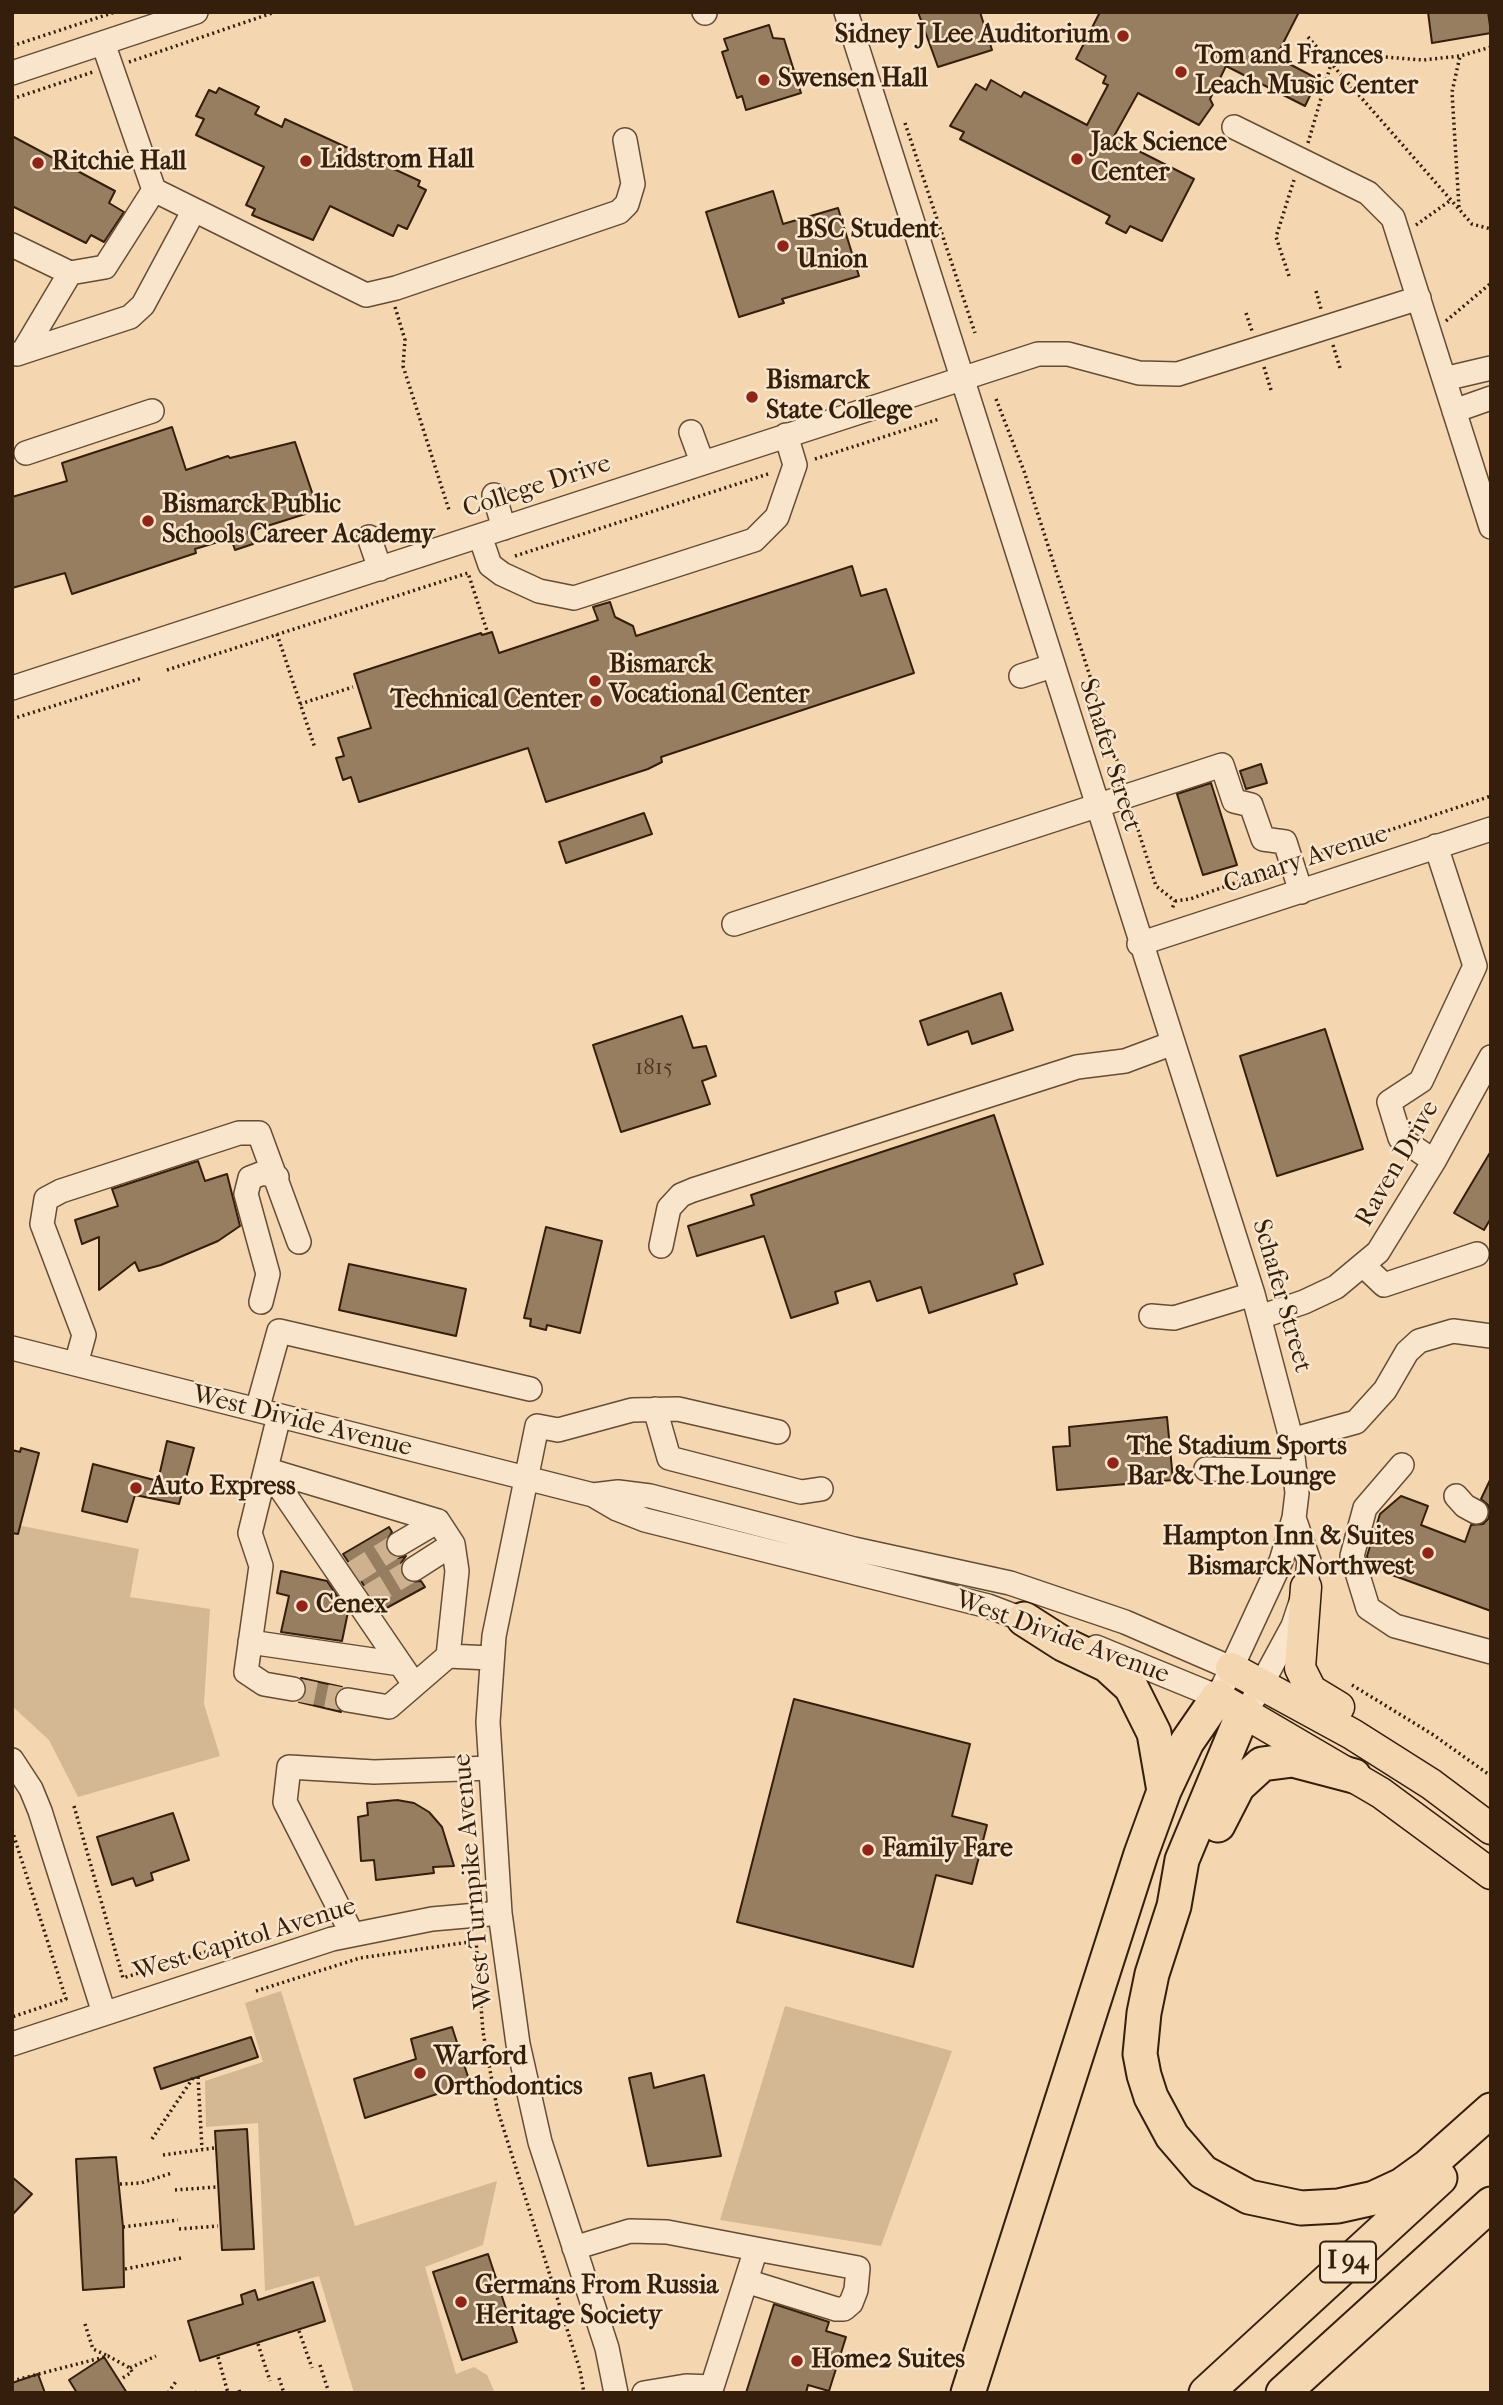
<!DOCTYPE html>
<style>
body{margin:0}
#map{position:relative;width:1503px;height:2405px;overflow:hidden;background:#f4d7b0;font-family:"IM FELL French Canon",serif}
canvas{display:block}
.frame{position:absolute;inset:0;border:14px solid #351e0b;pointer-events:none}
</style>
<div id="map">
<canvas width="1503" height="2405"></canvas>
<div class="frame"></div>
</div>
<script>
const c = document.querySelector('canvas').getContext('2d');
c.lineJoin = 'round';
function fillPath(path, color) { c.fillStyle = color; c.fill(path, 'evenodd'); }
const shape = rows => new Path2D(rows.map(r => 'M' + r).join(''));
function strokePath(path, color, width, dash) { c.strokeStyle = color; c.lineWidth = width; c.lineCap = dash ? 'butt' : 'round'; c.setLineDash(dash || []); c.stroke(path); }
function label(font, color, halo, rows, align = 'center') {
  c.font = font + ' "IM FELL French Canon",serif'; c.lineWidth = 5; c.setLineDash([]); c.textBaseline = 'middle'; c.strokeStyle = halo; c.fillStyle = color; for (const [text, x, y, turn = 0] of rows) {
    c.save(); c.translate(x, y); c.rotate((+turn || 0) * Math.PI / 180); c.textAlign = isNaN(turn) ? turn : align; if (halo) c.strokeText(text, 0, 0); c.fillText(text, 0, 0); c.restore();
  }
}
fillPath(shape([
 [12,1524,139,1549,130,1597,210,1609,204,1704,220,1756,78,1797,49,1740,12,1706],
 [281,1991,355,2226,497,2181,483,2245,425,2267,456,2374,474,2367,487,2375,495,2393,354,2393,319,2276,265,2291,258,2123,206,2127,205,2081,263,2062,245,2003],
 [785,2006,952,2051,881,2246,720,2220]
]), '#d4b894');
const building = shape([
 [918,12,980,12,992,50,938,67,918,12],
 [1100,12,1299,12,1276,57,1318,79,1305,106,1226,66,1210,99,1213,105,1199,125,1138,93,1113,138,1194,179,1162,241,1130,226,1126,233,1106,223,1110,216,960,139,964,132,950,126,976,84,986,90,991,80,1021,97,1024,92,1087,125,1108,85,1103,83,1106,76,1076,59,1100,12],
 [1428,12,1488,12,1491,33,1432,43,1428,12],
 [769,25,773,38,784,39,801,93,746,110,742,96,737,98,722,52,728,50,724,39,769,25],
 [219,88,259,107,255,114,282,127,285,119,420,181,418,186,426,190,407,229,398,225,393,236,330,206,313,240,252,215,255,209,246,205,264,167,196,135,204,119,196,116,209,90,216,93,219,88],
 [12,136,115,191,109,203,124,212,104,242,91,235,86,243,12,206,12,136],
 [773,191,783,224,838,208,859,276,782,299,784,303,739,317,706,212,773,191],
 [172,427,186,470,228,456,230,458,295,442,318,510,248,532,253,544,235,550,231,538,195,549,196,553,72,594,65,573,12,588,12,497,67,481,62,463,172,427],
 [852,566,861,596,886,589,914,673,661,757,662,762,648,769,546,802,528,748,359,802,351,777,343,780,336,758,344,756,338,738,371,728,354,674,481,633,482,635,492,632,499,653,598,620,593,607,610,602,615,617,633,626,636,636,852,566],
 [1261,764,1267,783,1246,789,1240,771,1261,764],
 [1211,783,1237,865,1203,875,1177,794,1211,783],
 [644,813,652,834,566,863,559,842,644,813],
 [1001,993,1013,1030,972,1044,968,1031,928,1045,920,1021,1001,993],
 [682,1016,693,1048,706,1046,716,1076,702,1081,710,1104,621,1132,593,1045,682,1016],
 [1325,1029,1363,1149,1277,1176,1240,1056,1325,1029],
 [994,1115,1043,1264,1014,1274,1017,1284,929,1313,921,1287,877,1301,870,1281,835,1292,838,1303,791,1318,764,1236,697,1256,688,1226,754,1205,751,1195,994,1115],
 [1491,1151,1491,1218,1484,1230,1454,1213,1491,1151],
 [198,1161,205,1181,227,1174,240,1226,218,1241,161,1265,139,1271,135,1262,99,1290,99,1237,82,1244,75,1220,118,1206,112,1189,198,1161],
 [546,1227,602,1241,580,1333,547,1325,546,1330,530,1326,531,1319,524,1318,546,1227],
 [349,1264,466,1289,456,1336,339,1310,349,1264],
 [1167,1417,1173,1480,1057,1490,1053,1447,1070,1446,1069,1427,1167,1417],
 [167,1441,194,1448,179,1504,135,1495,127,1522,82,1511,93,1464,158,1481,167,1441],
 [21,1448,39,1453,18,1534,12,1533,12,1450,20,1452,21,1448],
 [1491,1478,1491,1611,1370,1567,1367,1556,1380,1514,1401,1496,1428,1506,1421,1525,1465,1542,1471,1525,1483,1524,1489,1518,1488,1505,1481,1499,1491,1478],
 [389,1527,392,1532,385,1543,387,1552,398,1558,406,1556,401,1563,402,1576,408,1582,421,1581,425,1587,381,1611,343,1554,389,1527],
 [281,1571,327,1581,348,1612,342,1641,281,1632,289,1596,277,1593,281,1571],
 [301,1678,342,1687,334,1698,341,1712,299,1702,307,1691,301,1678],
 [794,1699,970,1744,952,1816,987,1825,972,1884,936,1875,913,1967,737,1922,794,1699],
 [397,1800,414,1803,429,1812,442,1827,454,1866,433,1867,434,1873,376,1880,374,1860,361,1861,358,1817,368,1815,367,1803,397,1800],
 [173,1813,189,1860,151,1873,153,1880,136,1886,133,1878,112,1885,97,1837,173,1813],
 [452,2027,470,2083,365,2118,354,2079,416,2059,411,2039,452,2027],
 [251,2037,258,2057,161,2089,154,2068,251,2037],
 [651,2073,654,2088,704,2075,721,2156,648,2166,629,2078,651,2073],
 [247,2129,254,2249,222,2250,215,2131,247,2129],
 [116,2157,123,2227,124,2287,83,2290,76,2159,116,2157],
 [12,2177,32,2194,12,2215,12,2177],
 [488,2254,517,2342,462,2360,433,2272,488,2254],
 [313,2282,325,2321,200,2361,188,2321,243,2304,241,2295,255,2290,258,2300,313,2282],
 [774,2304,829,2322,826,2331,846,2337,829,2391,808,2385,806,2393,746,2393,774,2304],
 [104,2357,127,2393,77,2393,69,2380,104,2357],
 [38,2374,45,2393,12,2393,12,2383,38,2374]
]);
fillPath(building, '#987e61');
strokePath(building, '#351e0b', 2);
strokePath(shape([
 [351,1574,399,1544],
 [366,1598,414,1569],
 [293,1689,348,1700]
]), '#ceb28f', 23, [23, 11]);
const minor = shape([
 [704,12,705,13],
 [846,12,1253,1294,1291,1438,1297,1493,1294,1518,1281,1561,1218,1697,1096,1647],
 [103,43,154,190,366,295,396,288,619,212,627,204,633,184,625,140],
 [12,73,196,12],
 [1234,127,1368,193,1393,218,1491,527],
 [12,245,70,273,105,267,154,190],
 [23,352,130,317,143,305,193,212],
 [17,354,23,352,70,273],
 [1444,379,1491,368],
 [1454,411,1491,398],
 [691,432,702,462],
 [26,453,152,411],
 [494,495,504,528],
 [480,536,490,565,502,574,539,591,574,598,754,540,777,517,795,465,786,435],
 [369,537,380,569],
 [1021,676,1052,666],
 [12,688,1038,354,1068,354,1139,373,1178,374,1419,298],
 [734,924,1222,765,1234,801,1251,805,1263,839,1285,842,1301,892],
 [1139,944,1491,829],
 [1434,1161,1400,1138,1389,1102,1421,1081,1475,966,1436,846],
 [661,1246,669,1208,681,1195,693,1190,1077,1067,1125,1061,1173,1043],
 [1364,1266,1384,1285,1477,1254],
 [261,1302,268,1274,246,1194,250,1178,263,1173,277,1177],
 [1151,1316,1174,1318,1253,1294],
 [1260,1317,1304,1302,1336,1287,1378,1252,1434,1161,1491,1057],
 [12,1348,593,1495,617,1509,645,1520,988,1606,1038,1625],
 [76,1364,84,1335,42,1224,46,1199,61,1191,239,1133,259,1133,299,1242],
 [655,1409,669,1458,801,1492,821,1489],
 [257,1410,279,1331,530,1389],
 [279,1416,250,1533,261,1566,246,1672,264,1684,293,1689],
 [1291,1440,1356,1422,1385,1390,1407,1352,1419,1341,1453,1331,1491,1336],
 [1402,1465,1365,1508,1352,1556,1368,1608,1395,1626,1491,1652],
 [1206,1469,1295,1471],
 [268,1470,438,1521,453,1544,457,1571,448,1656],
 [268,1470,414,1684],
 [593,1495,618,1492,650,1496,854,1549,1010,1583,1125,1622,1231,1668],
 [1456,1496,1465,1506,1476,1512],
 [399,1544,438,1521],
 [414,1569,453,1544],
 [250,1642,400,1664],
 [1254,1698,1293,1626,1306,1587,1309,1561,1294,1518],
 [348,1700,389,1707,448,1656,490,1658],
 [12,1760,31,1789,40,1811,104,2013],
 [352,1934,285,1802,289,1767,374,1772,491,1768],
 [12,2044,332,1939,432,1919,500,1913],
 [574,2248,630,2231,667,2232,756,2249,712,2387,686,2386,644,2393],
 [746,2281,836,2309,844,2309,851,2303,856,2290,858,2268,756,2249],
 [616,2393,607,2348,540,2142,518,2044,500,1913,488,1722,494,1636,537,1426,558,1430,632,1410,678,1409,778,1432]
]);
const major = shape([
 [1306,1587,1300,1668,1311,1690,1339,1707],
 [1231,1668,1352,1734,1431,1784,1491,1829],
 [1224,1701,1381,1793,1491,1874]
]);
const highway = shape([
 [1244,1711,1182,1860,1174,1906,1152,1974,1144,2013,1140,2054,1144,2075,1151,2097,1172,2136,1203,2172,1249,2197,1301,2208,1338,2206,1374,2198,1402,2185,1427,2167,1491,2110],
 [1164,1791,1187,1742,1218,1697],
 [1218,1825,1238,1786,1262,1764,1293,1760,1354,1776],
 [968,2393,1141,1854,1164,1791,1154,1733,1131,1687,1107,1665,1063,1644,1024,1619],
 [1206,2393,1440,2178],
 [1283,2393,1491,2204]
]);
strokePath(minor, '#654c34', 26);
strokePath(major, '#351e0b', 33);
strokePath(highway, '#351e0b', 37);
strokePath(shape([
 [1308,37,1472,224,1491,229],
 [12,46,115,12],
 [1320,52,1423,60,1460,56,1491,47],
 [129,62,275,12],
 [12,99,93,72],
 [905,123,975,333],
 [1308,143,1331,64],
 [1459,207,1452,92,1460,56],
 [1416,225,1451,200],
 [1289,276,1276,237,1294,180],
 [1316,291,1321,309],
 [395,307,405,340,403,366,449,510],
 [1246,313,1252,331],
 [1446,321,1491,283],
 [1333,345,1340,368],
 [1264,367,1271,390],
 [996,399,1024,471,1122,776],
 [815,459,939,419],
 [515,556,771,473],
 [277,634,315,748],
 [167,670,468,573,488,634],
 [300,704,353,687],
 [12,719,142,678],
 [1133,814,1156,886,1175,901,1172,909],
 [1310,857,1491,796],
 [1175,901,1190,899,1274,869],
 [1352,1685,1432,1734,1491,1776],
 [74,1806,123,1978,231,1944],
 [12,1830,66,1999,12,2017],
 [256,1991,360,1958,476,1941,483,2032,497,2108,580,2370,584,2393],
 [198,2077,202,2149],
 [152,2139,193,2078],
 [163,2155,214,2148],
 [120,2184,141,2183,172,2173],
 [175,2190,216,2187],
 [123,2227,178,2220],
 [179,2229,218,2226],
 [125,2269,181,2258],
 [85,2324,93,2349,106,2355],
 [299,2331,312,2368],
 [258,2344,270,2381],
 [218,2357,228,2393],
 [320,2365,329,2393],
 [130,2368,156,2356],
 [279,2378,284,2393],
 [12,2381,108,2356,130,2368,132,2372,121,2379],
 [239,2390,240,2393],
 [168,2393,177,2380],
 [196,2393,197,2391]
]), '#351e0b', 3.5, [2, 3.5]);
strokePath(minor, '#f8e5cc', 23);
strokePath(major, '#f4d7b0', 30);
strokePath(highway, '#f4d7b0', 33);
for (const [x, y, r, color] of [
 [1123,36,7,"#8f2418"],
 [1181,72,7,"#8f2418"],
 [764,80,7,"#8f2418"],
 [1077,159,7,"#8f2418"],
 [306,161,7,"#8f2418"],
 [38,163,7,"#8f2418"],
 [783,246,7,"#8f2418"],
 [752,397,7,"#8f2418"],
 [148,521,7,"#8f2418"],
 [595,681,7,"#8f2418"],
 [596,701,7,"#8f2418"],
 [1113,1463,7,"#8f2418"],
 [136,1488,7,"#8f2418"],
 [1428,1553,7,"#8f2418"],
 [302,1606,7,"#8f2418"],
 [868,1850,7,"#8f2418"],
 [420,2073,7,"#8f2418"],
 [461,2302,7,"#8f2418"],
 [797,2361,7,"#8f2418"]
]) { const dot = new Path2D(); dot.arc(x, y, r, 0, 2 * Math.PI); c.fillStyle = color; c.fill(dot); strokePath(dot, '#f8e5cc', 2.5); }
label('23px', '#4e3620', null, [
 ["1815",654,1068]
]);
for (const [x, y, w] of [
 [1348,2262,56]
]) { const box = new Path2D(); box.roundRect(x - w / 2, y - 20.5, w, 41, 5); c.fillStyle = '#f8e5cc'; c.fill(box); strokePath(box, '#351e0b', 2); }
label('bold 24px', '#351e0b', null, [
 ["I 94",1348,2262]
]);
label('bold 26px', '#351e0b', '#f8e5cc', [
 ["Sidney J Lee Auditorium",1109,36,"right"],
 ["Tom and Frances",1195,57],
 ["Leach Music Center",1195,87],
 ["Swensen Hall",778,80],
 ["Jack Science",1091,144],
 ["Center",1091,174],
 ["Lidstrom Hall",320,161],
 ["Ritchie Hall",52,163],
 ["BSC Student",797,231],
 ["Union",797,261],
 ["Bismarck",766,382],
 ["State College",766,412],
 ["Bismarck Public",162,506],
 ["Schools Career Academy",162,536],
 ["Bismarck",609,666],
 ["Vocational Center",609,696],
 ["Technical Center",582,701,"right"],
 ["The Stadium Sports",1127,1448],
 ["Bar & The Lounge",1127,1478],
 ["Auto Express",150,1488],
 ["Hampton Inn & Suites",1414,1538,"right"],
 ["Bismarck Northwest",1414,1568,"right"],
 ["Cenex",316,1606],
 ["Family Fare",882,1850],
 ["Warford",434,2058],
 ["Orthodontics",434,2088],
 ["Germans From Russia",475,2287],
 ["Heritage Society",475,2317],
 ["Home2 Suites",811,2361]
], 'left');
label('26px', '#351e0b', '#f8e5cc', [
 ["College Drive",537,487,-18],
 ["Schafer Street",1109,755,73],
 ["Canary Avenue",1306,860,-18],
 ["Raven Drive",1398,1164,-60],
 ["Schafer Street",1281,1296,74],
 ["West Divide Avenue",302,1422,14],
 ["West Divide Avenue",1062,1638,20],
 ["West Turnpike Avenue",474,1881,-95],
 ["West Capitol Avenue",245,1940,-17]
]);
</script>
